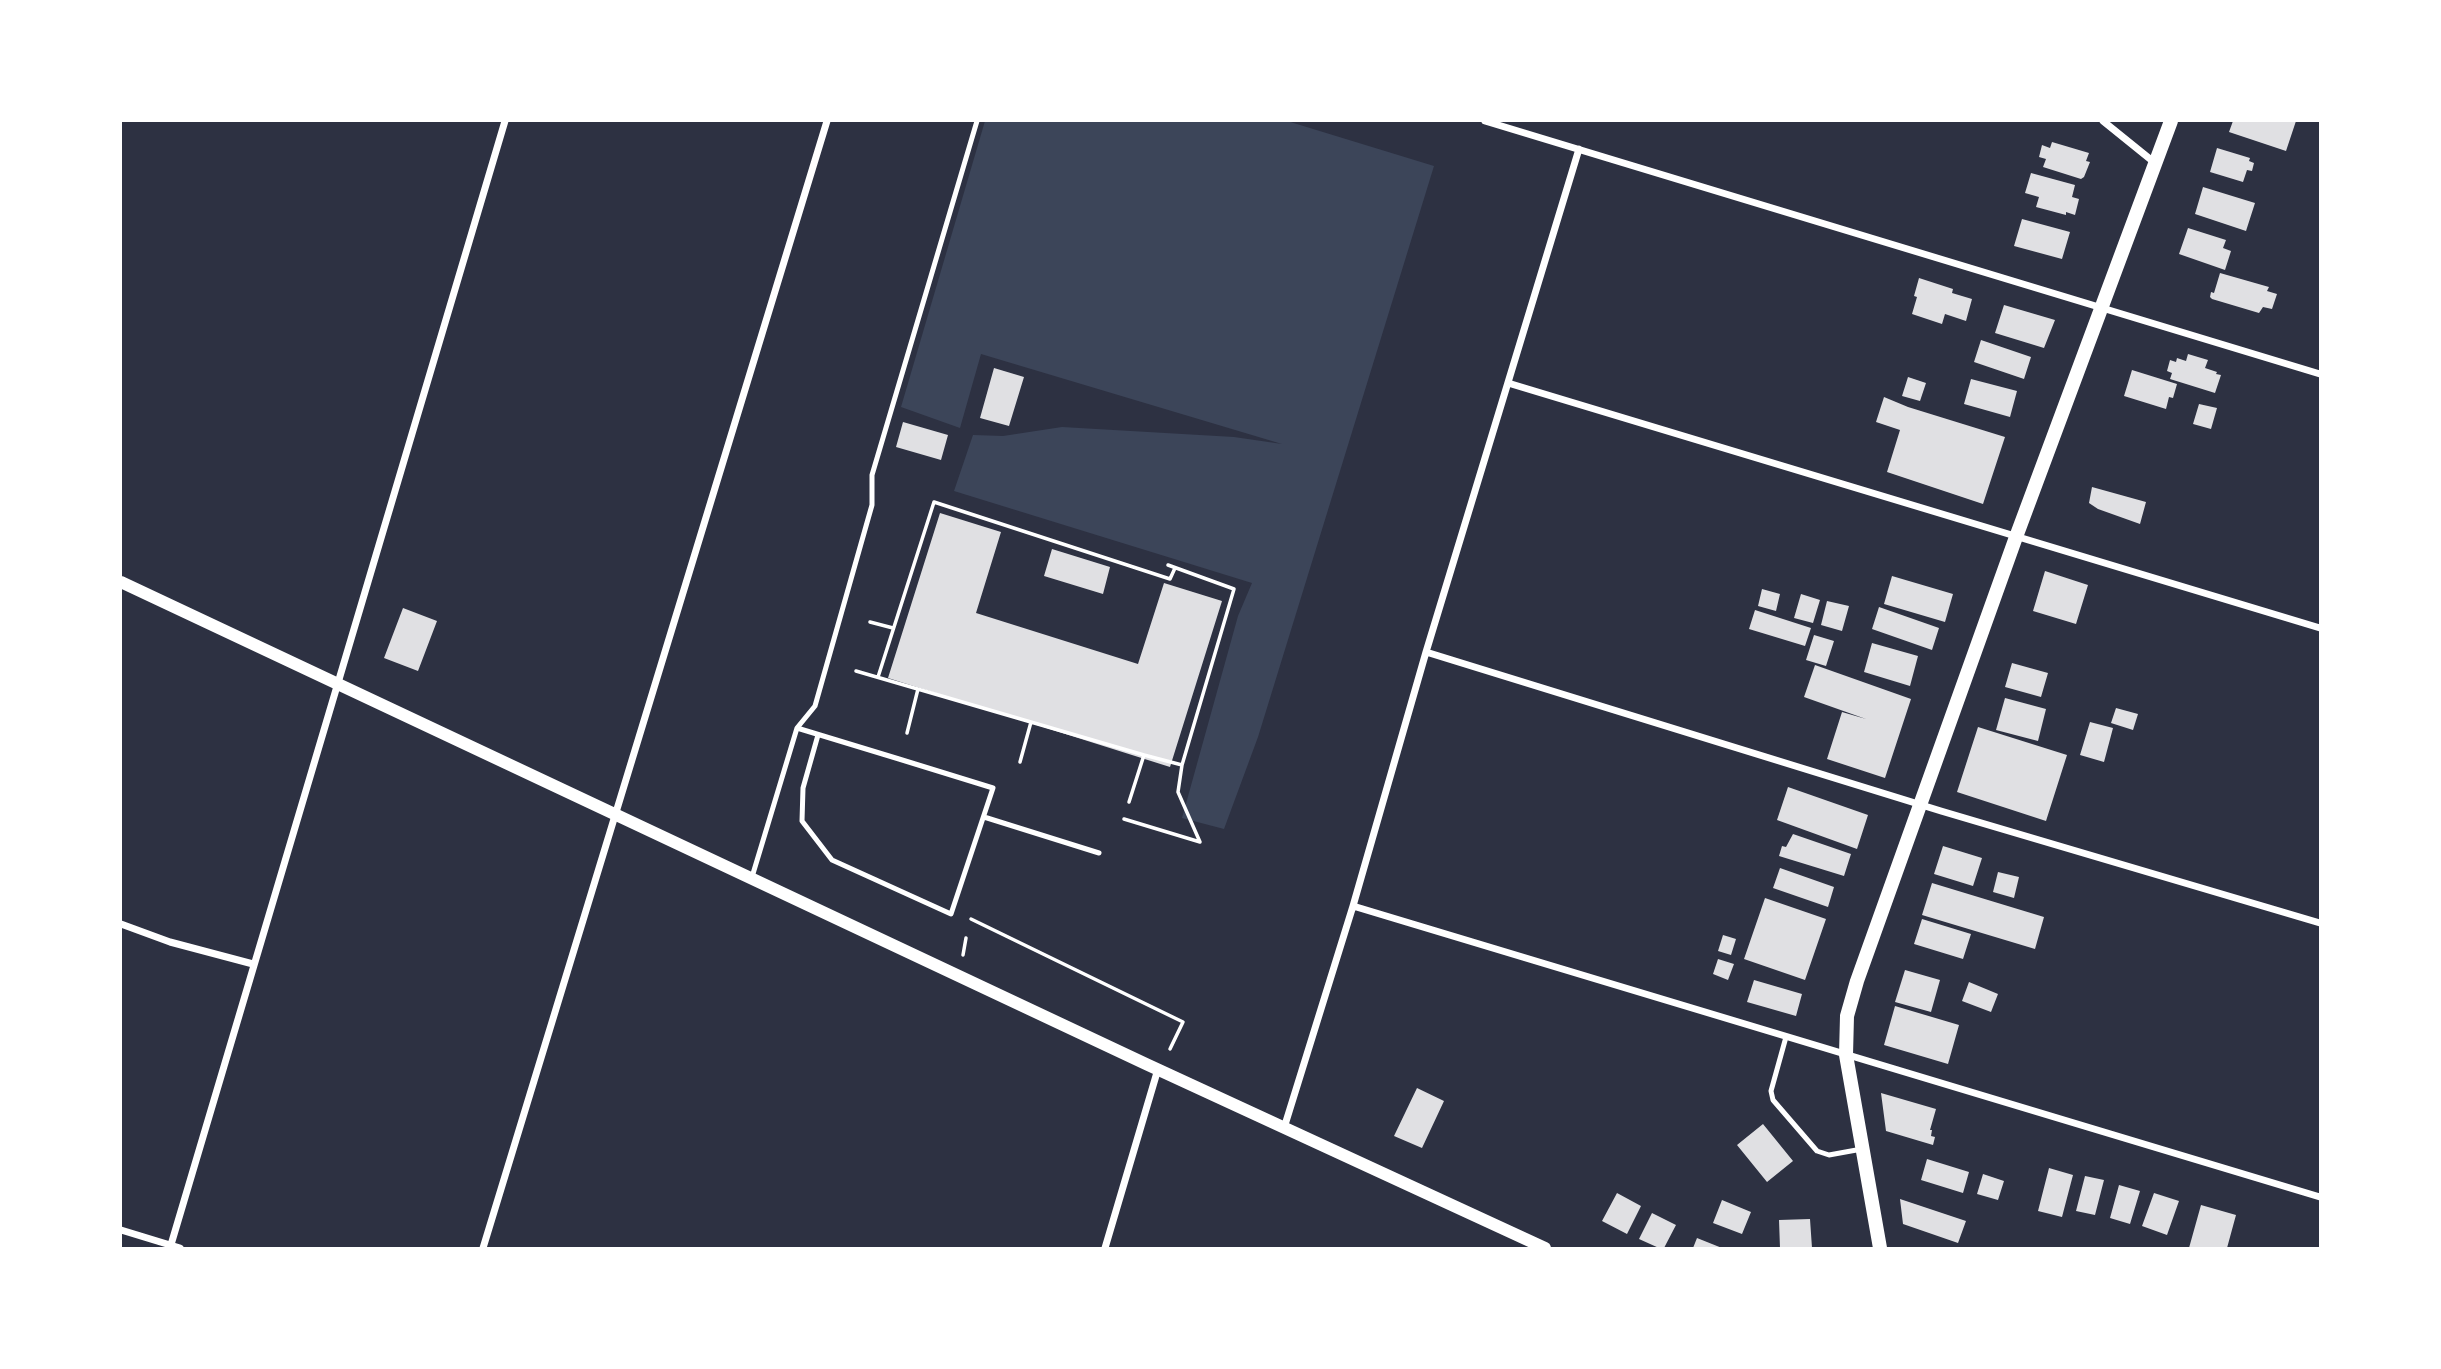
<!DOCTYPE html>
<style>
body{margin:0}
#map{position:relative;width:2441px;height:1369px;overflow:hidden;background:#2d3142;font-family:Manrope,sans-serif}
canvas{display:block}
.frame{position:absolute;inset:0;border:122px solid #fff;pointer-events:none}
</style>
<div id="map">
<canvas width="2441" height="1369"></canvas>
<div class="frame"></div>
</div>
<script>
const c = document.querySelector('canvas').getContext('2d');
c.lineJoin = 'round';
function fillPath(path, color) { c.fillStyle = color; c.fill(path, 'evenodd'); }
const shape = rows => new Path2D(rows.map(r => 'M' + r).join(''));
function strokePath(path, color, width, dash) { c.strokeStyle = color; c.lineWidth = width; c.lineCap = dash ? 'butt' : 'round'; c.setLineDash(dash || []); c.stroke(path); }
fillPath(shape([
 [985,121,1287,121,1434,166,1258,737,1224,829,1182,818,1238,616,1252,583,954,491,973,435,1003,436,1062,427,1234,437,1282,444,981,354,960,428,901,407]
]), '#3c4559');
fillPath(shape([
 [2233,121,2296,121,2286,151,2229,132],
 [2052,142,2089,153,2086,161,2090,162,2084,177,2081,179,2043,167,2046,159,2039,157,2042,145,2050,148],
 [2217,148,2250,158,2249,161,2254,163,2252,171,2247,170,2243,182,2210,172],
 [2031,173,2075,185,2072,197,2079,199,2075,215,2066,212,2066,215,2036,207,2039,197,2025,193],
 [2203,187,2255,203,2246,231,2195,214],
 [2022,219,2070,232,2062,259,2014,246],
 [2188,228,2226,240,2223,248,2231,251,2225,270,2179,254],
 [2220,273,2269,287,2267,291,2277,294,2272,309,2263,307,2259,313,2212,299,2210,297,2211,292,2214,293],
 [1919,278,1953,289,1952,293,1972,299,1966,321,1945,314,1942,324,1912,314,1917,297,1914,296],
 [2004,305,2055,320,2044,348,1995,333],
 [1981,340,2031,357,2024,379,1974,362],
 [2188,354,2208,360,2205,368,2217,372,2216,374,2221,375,2215,393,2170,379,2172,373,2167,371,2170,360,2176,362,2177,358,2186,361],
 [994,368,1024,377,1009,426,980,418],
 [2132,370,2177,384,2173,398,2169,397,2166,409,2124,396],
 [1908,377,1926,383,1920,401,1902,396],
 [1971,379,2017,391,2010,417,1964,404],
 [1884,397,1908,407,2005,437,1983,504,1887,472,1900,430,1876,422],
 [2199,404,2217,408,2211,429,2193,424],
 [903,422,948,435,941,460,896,447],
 [2092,487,2146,502,2140,524,2098,509,2089,503],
 [940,513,1001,532,976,613,1138,664,1164,583,1222,601,1170,767,888,678],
 [1052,549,1110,567,1103,594,1044,576],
 [2045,571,2088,585,2076,624,2033,611],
 [1892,576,1953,594,1945,622,1884,604],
 [1762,589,1780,594,1776,611,1758,606],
 [1801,594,1820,600,1813,623,1794,618],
 [1827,601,1849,606,1842,631,1821,625],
 [1879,607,1939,628,1932,650,1872,629],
 [403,608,437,621,418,671,384,658],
 [1755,610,1811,628,1805,646,1749,629],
 [1814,635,1834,641,1826,666,1806,660],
 [1872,643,1918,656,1910,686,1864,672],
 [2012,663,2048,673,2041,697,2005,687],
 [1815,665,1911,699,1885,778,1827,759,1842,712,1866,719,1804,697],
 [2005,698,2046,709,2038,741,1996,730],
 [2116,708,2138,714,2133,730,2111,723],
 [2090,722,2113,728,2104,762,2080,755],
 [1978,727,2067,755,2046,821,1957,792],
 [1788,787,1868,815,1857,849,1777,820],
 [1793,834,1851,854,1844,876,1779,856,1782,846,1786,847],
 [1943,846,1982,858,1973,886,1934,874],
 [1780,868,1834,887,1828,907,1773,888],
 [1998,872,2019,877,2014,898,1993,892],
 [1932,883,2044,917,2035,949,1922,915],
 [1765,898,1826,919,1805,980,1744,959],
 [1922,919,1971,934,1963,959,1914,944],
 [1723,935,1736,939,1731,955,1718,951],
 [1718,959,1734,964,1728,980,1713,974],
 [1905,970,1940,980,1931,1012,1895,1002],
 [1754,980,1802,994,1796,1016,1747,1002],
 [1969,982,1998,994,1991,1012,1962,1001],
 [1895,1006,1959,1025,1948,1064,1884,1045],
 [1417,1088,1444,1101,1422,1148,1394,1136],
 [1881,1093,1936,1109,1930,1130,1932,1130,1931,1136,1935,1137,1933,1145,1886,1131],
 [1763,1124,1793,1161,1767,1182,1737,1145],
 [1927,1159,1969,1172,1963,1193,1921,1180],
 [2049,1168,2073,1175,2062,1217,2038,1211],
 [1983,1174,2004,1181,1998,1200,1977,1194],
 [2085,1176,2104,1180,2095,1215,2076,1211],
 [2119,1185,2140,1191,2130,1224,2110,1218],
 [1617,1193,1641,1206,1627,1234,1602,1221],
 [2154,1193,2179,1201,2167,1235,2142,1226],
 [1900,1199,1966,1221,1958,1243,1903,1224],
 [1722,1200,1751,1212,1742,1234,1713,1223],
 [2201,1205,2236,1215,2227,1248,2189,1248],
 [1652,1213,1676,1225,1664,1248,1659,1248,1639,1239],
 [1810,1219,1812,1248,1780,1248,1779,1220],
 [1697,1238,1722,1248,1693,1248]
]), '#e0e0e3');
strokePath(shape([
 [870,622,893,628],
 [856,671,1144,755,1129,802],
 [878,677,934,502,1170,579,1175,568],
 [907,733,918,689],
 [1144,755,1182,765,1234,589,1168,565],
 [1020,762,1031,722],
 [1124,819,1200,842,1178,792,1182,765],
 [971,919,1183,1022,1170,1049],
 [963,955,966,938]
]), '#fff', 3.5);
strokePath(shape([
 [797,728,899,759,993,788,951,914,832,860,802,821,803,788,818,735],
 [984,817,1099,853],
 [752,877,797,728,815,706,872,505,872,475,977,121],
 [1786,1037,1771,1091,1773,1100,1817,1151,1829,1155,1862,1149]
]), '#fff', 5);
strokePath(shape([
 [1485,121,2320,374],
 [2103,121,2155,163],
 [1508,383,2320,628],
 [1426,652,1941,811,2320,923],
 [1353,906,2320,1197],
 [121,924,170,942,253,964],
 [1284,1128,1353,906,1426,652,1579,149],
 [121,1230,180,1248],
 [170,1248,505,121],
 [483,1248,827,121],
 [1105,1248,1158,1069]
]), '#fff', 7);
strokePath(shape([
 [121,582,1146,1064,1545,1248]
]), '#fff', 12);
strokePath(shape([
 [1880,1248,1846,1055,1847,1016,1857,981,2016,537,2171,121]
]), '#fff', 14);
</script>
